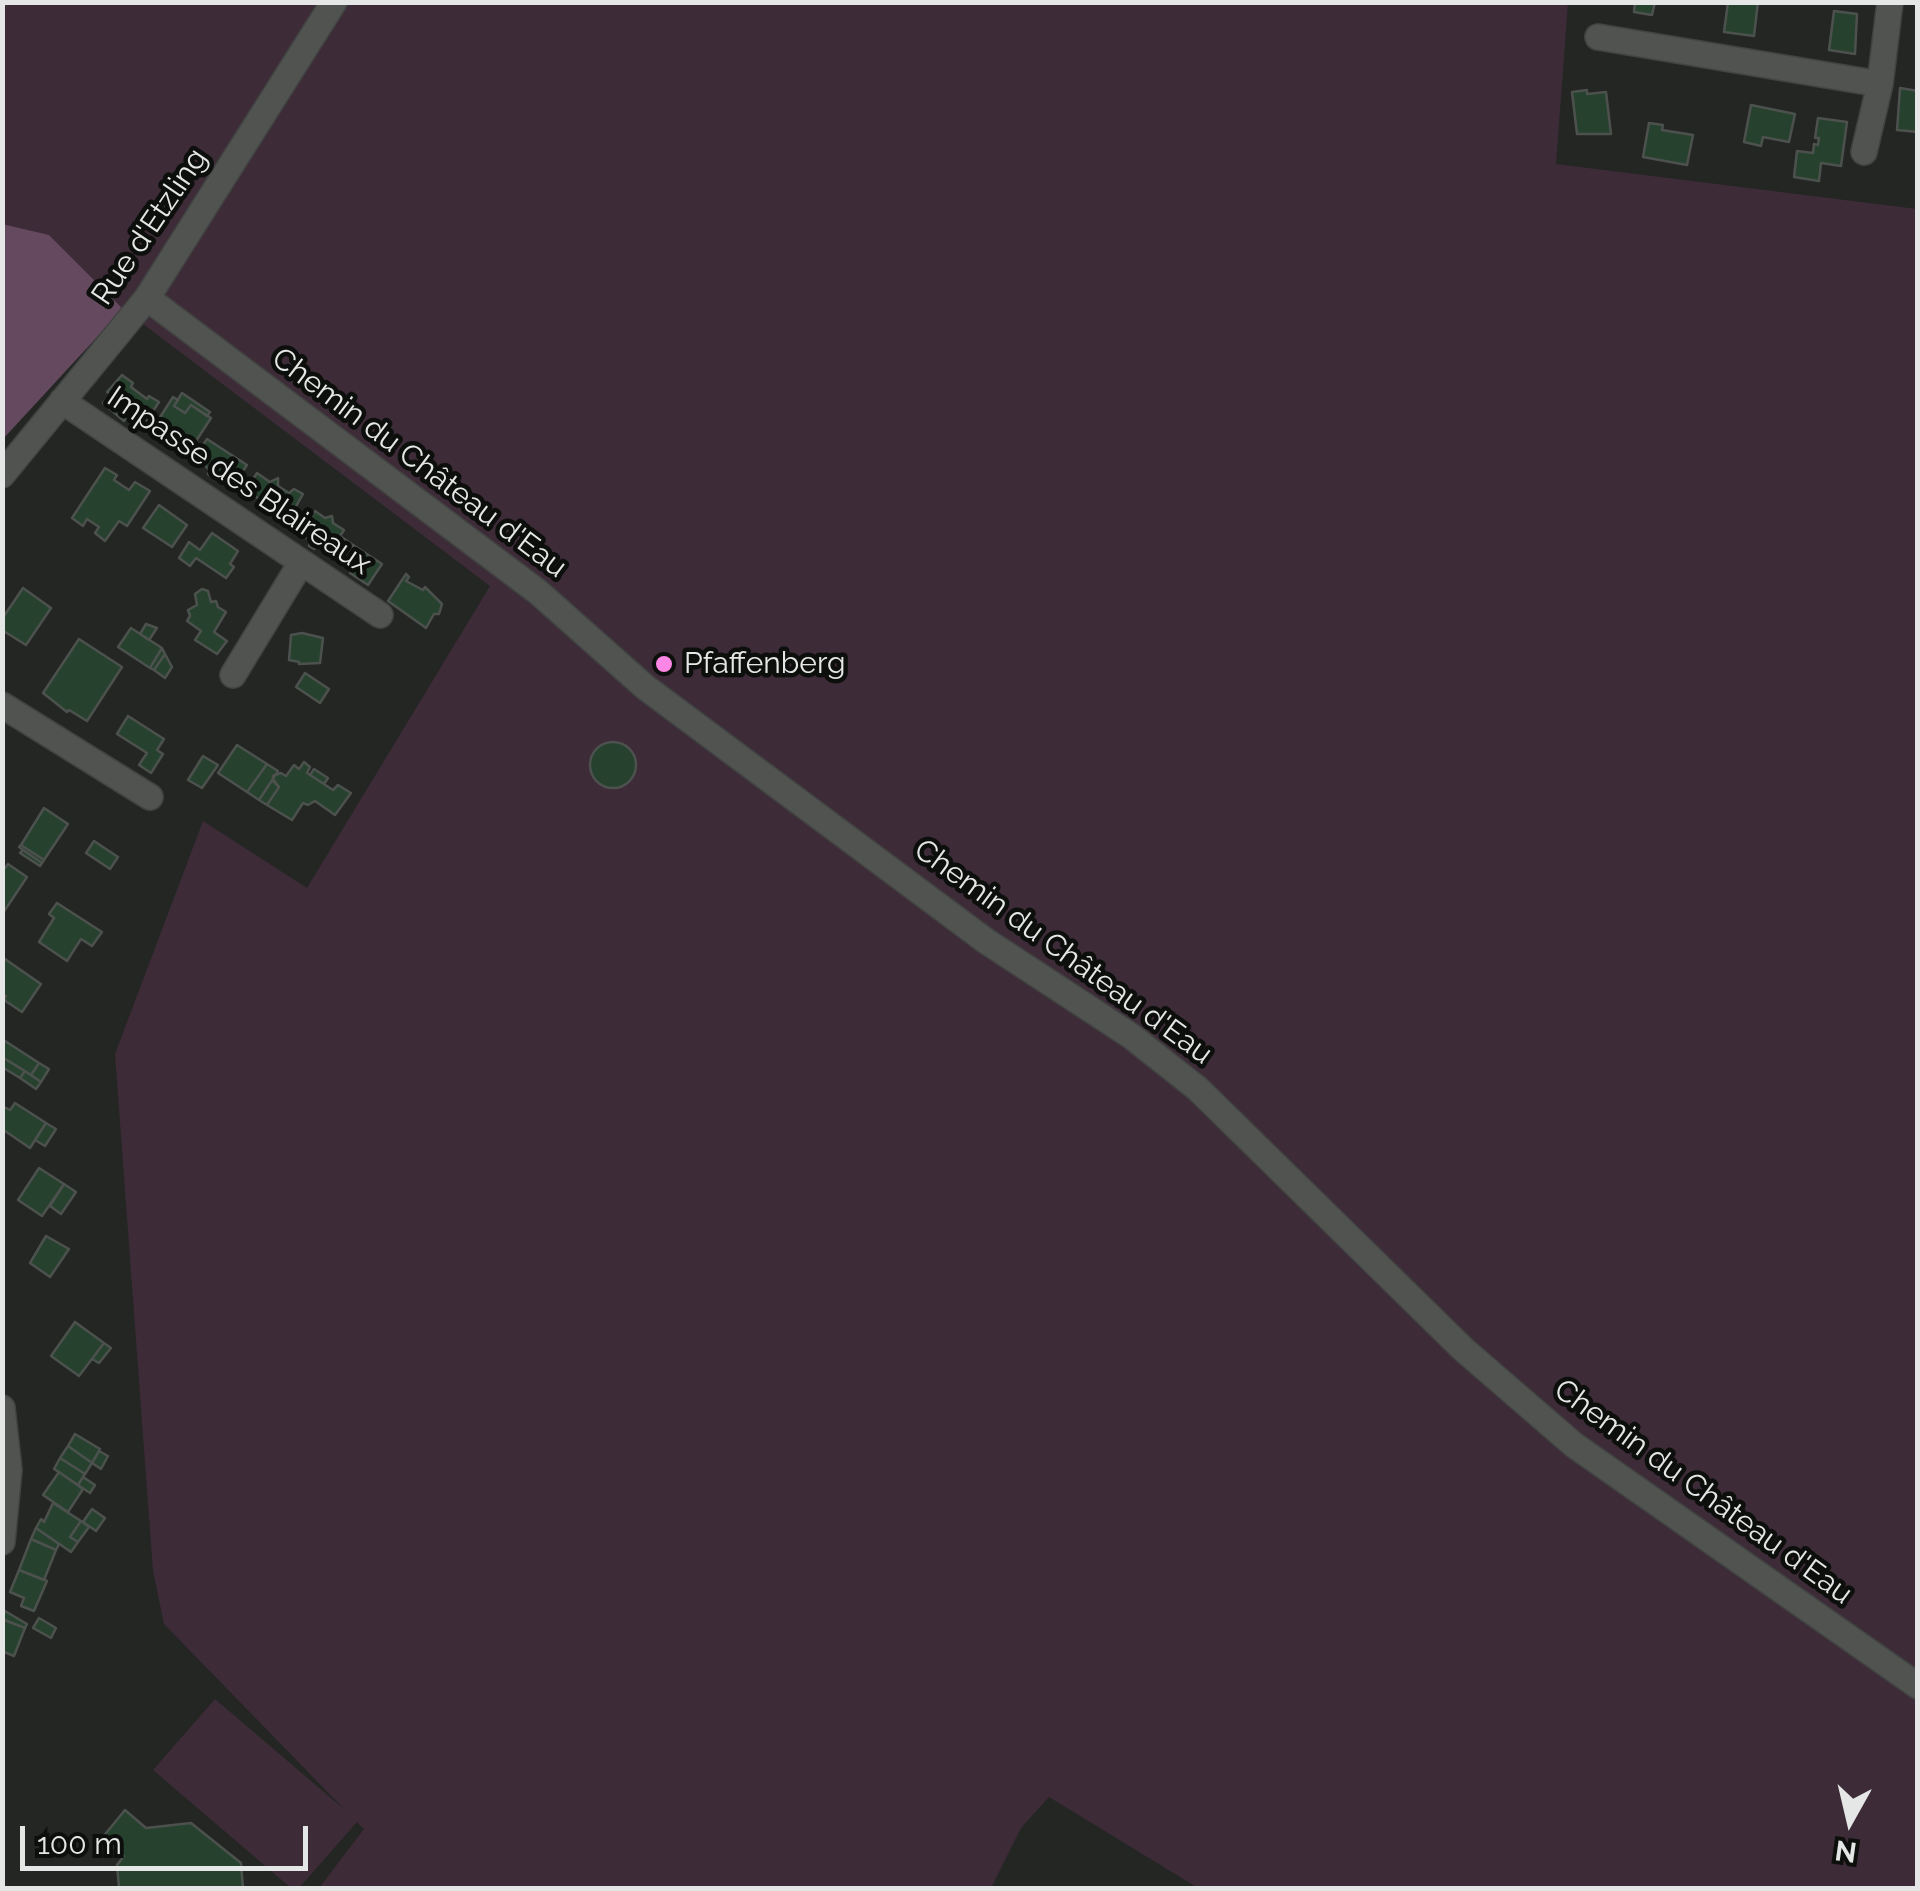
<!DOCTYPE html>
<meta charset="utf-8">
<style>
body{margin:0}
#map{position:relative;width:1920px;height:1891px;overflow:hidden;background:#232623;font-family:Raleway,sans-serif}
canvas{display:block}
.frame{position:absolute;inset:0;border:5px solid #e5e7e6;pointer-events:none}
.north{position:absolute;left:1800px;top:1771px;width:100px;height:100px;-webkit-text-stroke:8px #0d0f0d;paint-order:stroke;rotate:188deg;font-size:28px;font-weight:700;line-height:40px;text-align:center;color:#e5e7e6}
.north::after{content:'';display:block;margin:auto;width:35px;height:45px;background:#e5e7e6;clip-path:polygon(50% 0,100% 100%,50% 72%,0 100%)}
.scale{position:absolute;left:20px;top:1826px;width:288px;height:45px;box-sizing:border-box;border:5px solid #e5e7e6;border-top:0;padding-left:12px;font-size:30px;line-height:35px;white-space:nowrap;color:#e5e7e6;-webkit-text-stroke:8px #0d0f0d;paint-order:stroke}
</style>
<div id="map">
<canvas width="1920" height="1891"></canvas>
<div class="frame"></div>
<div class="north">N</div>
<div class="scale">100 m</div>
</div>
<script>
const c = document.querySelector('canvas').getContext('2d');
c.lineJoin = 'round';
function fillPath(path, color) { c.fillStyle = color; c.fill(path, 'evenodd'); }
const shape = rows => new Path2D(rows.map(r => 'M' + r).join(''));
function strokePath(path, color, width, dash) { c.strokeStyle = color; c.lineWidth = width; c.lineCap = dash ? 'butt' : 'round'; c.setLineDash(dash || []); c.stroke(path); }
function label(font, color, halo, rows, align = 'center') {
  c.font = font + ' Raleway,sans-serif'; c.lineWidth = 9; c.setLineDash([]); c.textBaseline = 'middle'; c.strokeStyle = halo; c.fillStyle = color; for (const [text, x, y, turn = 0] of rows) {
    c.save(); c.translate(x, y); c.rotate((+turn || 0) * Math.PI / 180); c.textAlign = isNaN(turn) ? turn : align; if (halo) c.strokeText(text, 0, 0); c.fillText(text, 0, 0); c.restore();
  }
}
fillPath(shape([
 [2,3,1568,3,1556,164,1917,209,1917,1888,1198,1888,1049,1797,1021,1828,991,1888,319,1888,364,1829,357,1822,299,1888,291,1888,153,1770,215,1699,345,1810,164,1624,153,1571,115,1054,203,821,307,888,490,586,123,309,50,236,4,226]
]), '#3d2b38');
fillPath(shape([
 [2,224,49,235,123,309,3,439]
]), '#65495e');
const building = shape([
 [1635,2,1655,2,1652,15,1634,12,1635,2],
 [1728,2,1758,2,1754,36,1724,32,1728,2],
 [1834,11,1857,14,1855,54,1829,50,1834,11],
 [1900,88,1918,91,1918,132,1897,130,1900,88],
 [1587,90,1587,94,1606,92,1611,134,1577,134,1572,92,1587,90],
 [1751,105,1795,114,1789,142,1763,137,1761,146,1744,142,1751,105],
 [1818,118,1847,122,1841,166,1821,163,1819,181,1794,177,1797,151,1813,153,1814,144,1818,145,1819,138,1815,138,1818,118],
 [1649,123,1663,125,1662,130,1693,135,1687,165,1643,157,1649,123],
 [122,375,133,383,131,387,147,399,149,396,159,402,141,429,126,418,124,421,103,403,110,394,107,392,122,375],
 [182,393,210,412,207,416,191,405,185,413,174,406,182,393],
 [173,397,178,400,174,406,185,413,191,405,211,418,194,444,191,441,182,454,164,443,170,435,155,425,173,397],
 [155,425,170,435,166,440,151,430,155,425],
 [207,439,247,465,233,486,218,476,215,480,208,474,210,471,196,456,207,439],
 [105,468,117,475,114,480,129,490,135,482,150,491,127,526,119,521,105,541,95,533,99,527,87,519,83,526,72,518,105,468],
 [257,473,270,482,278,478,278,486,289,493,294,489,303,494,286,524,256,504,259,499,246,490,257,473],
 [159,505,187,525,172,547,143,528,159,505],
 [315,511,325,518,332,516,333,523,344,530,340,536,353,545,344,560,318,546,314,549,309,546,310,540,300,534,315,511],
 [212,533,238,551,230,564,234,567,226,578,196,558,190,566,179,558,189,542,200,550,212,533],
 [353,545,382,564,368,585,350,573,358,561,348,554,353,545],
 [406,574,409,577,406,581,423,590,425,587,442,604,439,614,434,614,426,628,388,601,406,574],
 [23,588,51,608,26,645,2,630,2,619,23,588],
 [202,589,208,591,211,602,216,601,218,607,226,612,214,632,227,641,217,654,195,640,201,631,187,621,190,616,188,610,197,605,195,594,202,589],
 [146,624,157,628,149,640,140,634,146,624],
 [131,628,162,648,150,668,118,647,131,628],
 [302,633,323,638,320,663,299,664,299,662,289,660,291,635,302,633],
 [79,639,122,667,87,721,69,710,67,712,43,693,79,639],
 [162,648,165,654,154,670,150,668,162,648],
 [165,654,172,667,165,678,154,670,165,654],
 [305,673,329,689,320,703,296,687,305,673],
 [128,716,164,739,157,750,163,754,151,773,139,765,147,753,117,734,128,716],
 '590 765a23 23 0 1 1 46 0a23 23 0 1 1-46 0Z',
 [237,745,267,764,247,792,218,773,237,745],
 [203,756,218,765,202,788,188,780,203,756],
 [304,762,310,767,307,773,333,790,338,785,351,793,335,815,315,801,308,805,303,803,292,820,267,805,279,787,273,781,273,776,281,773,286,776,294,765,299,769,304,762],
 [267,764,278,771,259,800,247,792,267,764],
 [314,769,328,778,324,784,310,775,314,769],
 [273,779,279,787,267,805,259,800,273,779],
 [44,808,68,824,44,860,21,845,44,808],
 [94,841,118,857,110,869,86,853,94,841],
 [21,845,44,860,42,863,19,847,21,845],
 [23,850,42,863,40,866,20,853,23,850],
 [8,864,27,877,3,913,2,872,8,864],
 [57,903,102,932,92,946,81,939,67,961,39,942,54,918,49,914,57,903],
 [2,957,41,984,22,1012,4,1000,6,996,2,994,2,957],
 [2,1039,39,1063,31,1075,2,1057,2,1039],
 [2,1057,25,1071,20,1078,2,1067,2,1057],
 [39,1063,49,1069,41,1082,31,1075,39,1063],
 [25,1071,41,1082,36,1089,20,1078,25,1071],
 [15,1103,46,1123,30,1148,2,1129,2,1106,10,1110,15,1103],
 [46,1123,56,1129,45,1146,35,1140,46,1123],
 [39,1168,64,1184,42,1216,18,1200,39,1168],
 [64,1184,76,1192,61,1214,50,1206,64,1184],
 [46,1236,69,1249,50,1277,30,1263,46,1236],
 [75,1322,104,1343,79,1376,51,1356,75,1322],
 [104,1343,111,1348,99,1363,92,1359,104,1343],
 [75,1434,100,1449,92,1463,68,1446,75,1434],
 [68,1446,92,1463,85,1474,60,1458,68,1446],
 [99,1451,108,1456,101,1469,92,1463,99,1451],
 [60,1458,85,1474,78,1485,54,1469,60,1458],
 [59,1472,83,1489,68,1512,43,1495,59,1472],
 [83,1477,95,1485,90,1493,78,1485,83,1477],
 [53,1503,81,1521,70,1537,78,1542,71,1552,36,1528,41,1519,44,1522,53,1503],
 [92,1509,105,1518,96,1531,83,1522,92,1509],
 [81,1521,89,1527,78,1542,70,1537,81,1521],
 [36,1528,59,1544,56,1550,31,1539,36,1528],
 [31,1539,56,1550,44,1580,19,1570,31,1539],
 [19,1570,47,1581,34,1611,21,1606,24,1598,10,1592,19,1570],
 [5,1611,27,1624,25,1628,2,1619,5,1611],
 [39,1618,56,1628,51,1638,33,1628,39,1618],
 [2,1619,25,1628,14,1656,2,1651,2,1619],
 [125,1810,146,1828,191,1823,241,1863,243,1888,119,1888,117,1865,124,1856,102,1838,125,1810]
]);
fillPath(building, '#26422f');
strokePath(building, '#4d514e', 2.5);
const minor = shape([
 [1598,37,1880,84],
 [1864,152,1880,84,1890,2],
 [147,298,538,592,645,687,986,941,1131,1036,1198,1089,1463,1349,1574,1445,1918,1686],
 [62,401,380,615],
 [2,475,147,298,334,2],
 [233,675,301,563],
 [2,705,150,797],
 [2,1408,9,1470,2,1542]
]);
strokePath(minor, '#404341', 28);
strokePath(minor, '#505350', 25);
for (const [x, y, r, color] of [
 [664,664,10,"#fc86e3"]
]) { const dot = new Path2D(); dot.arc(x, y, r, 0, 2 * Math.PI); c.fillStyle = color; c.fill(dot); strokePath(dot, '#0d0f0d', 4); }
label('30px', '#e5e7e6', '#0d0f0d', [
 ["Rue d'Etzling",150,227,-56],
 ["Chemin du Château d'Eau",419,463,37],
 ["Impasse des Blaireaux",239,481,34],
 ["Chemin du Château d'Eau",1063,952,36],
 ["Chemin du Château d'Eau",1703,1492,36]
]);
label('30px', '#e5e7e6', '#0d0f0d', [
 ["Pfaffenberg",684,664]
], 'left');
</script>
